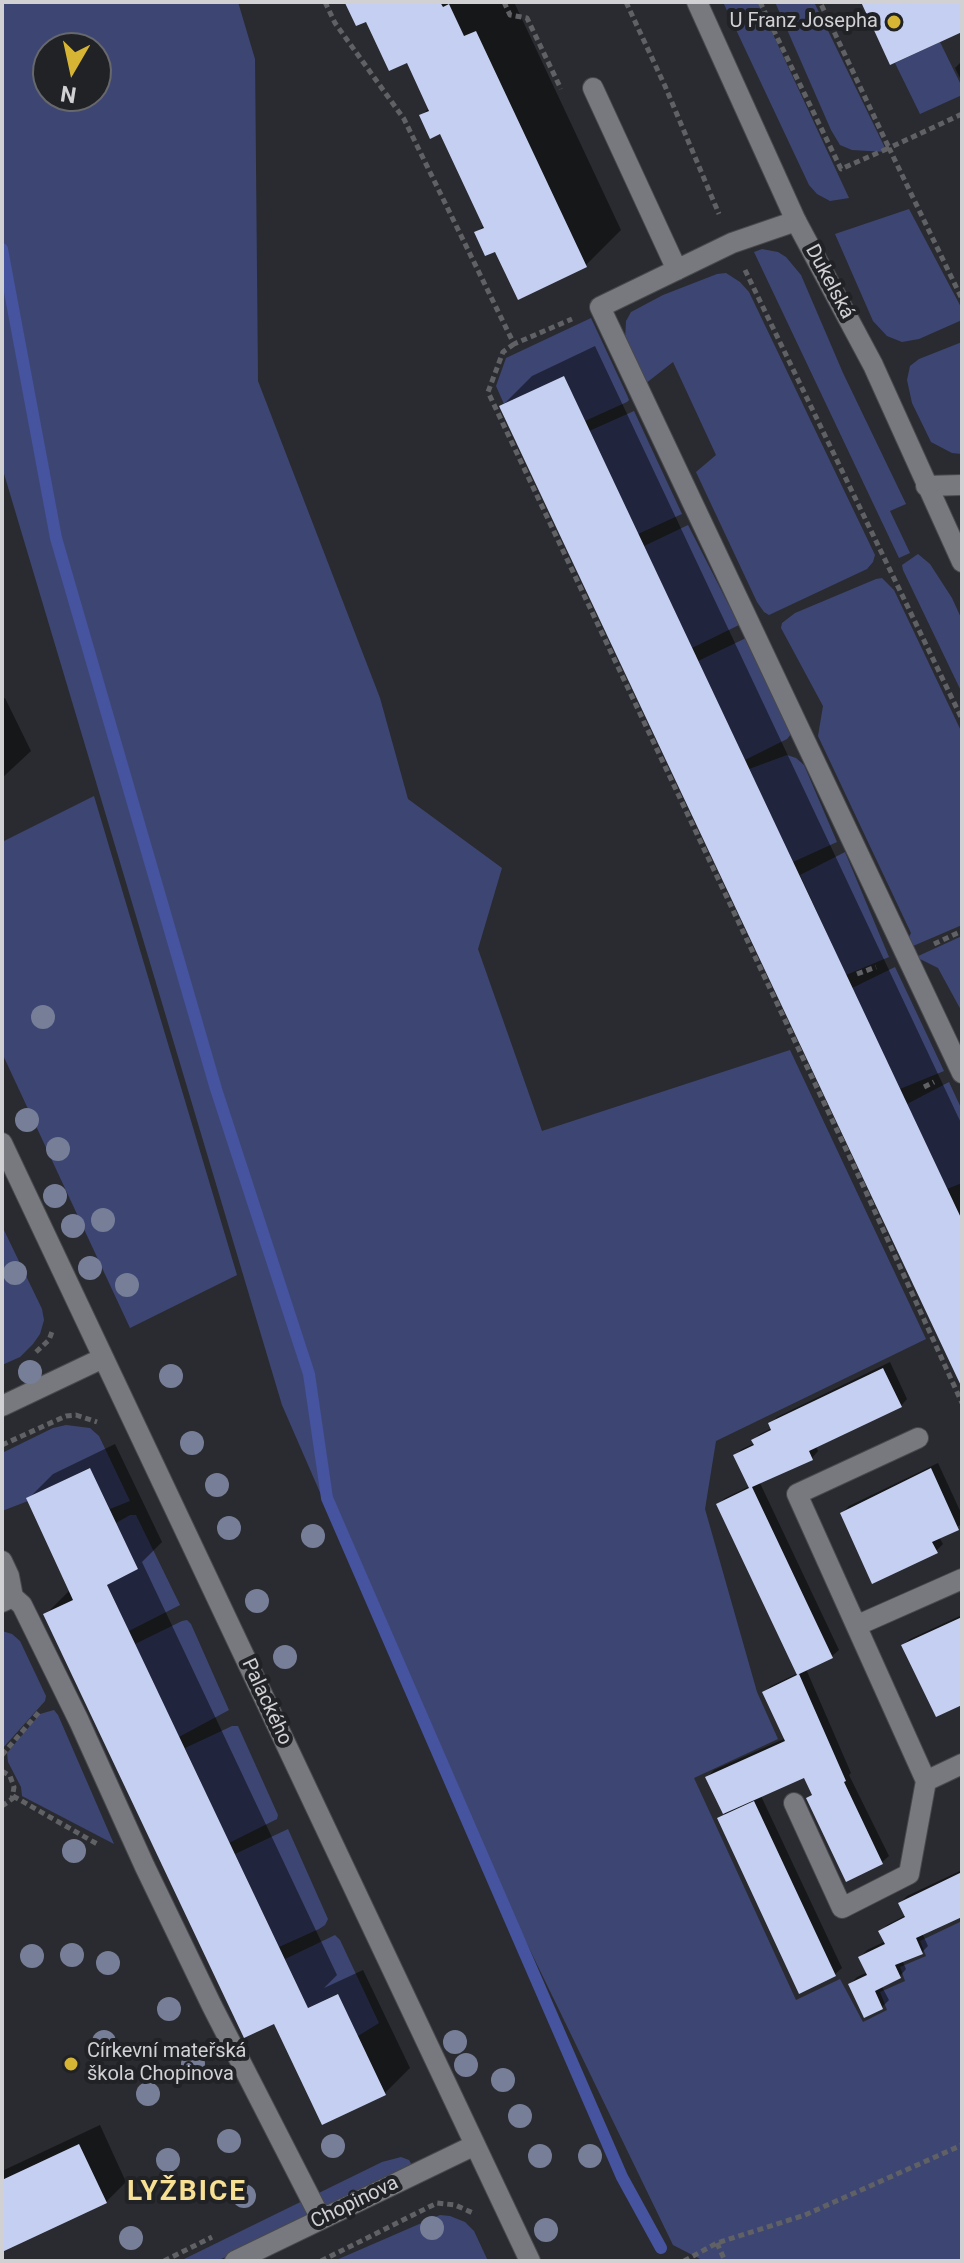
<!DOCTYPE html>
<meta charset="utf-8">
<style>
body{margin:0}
#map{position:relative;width:964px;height:2263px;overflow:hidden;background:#2a2b30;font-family:Roboto,sans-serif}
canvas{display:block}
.frame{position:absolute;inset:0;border:4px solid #d1d1d4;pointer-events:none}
.north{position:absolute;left:32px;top:32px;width:80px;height:80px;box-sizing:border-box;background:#212226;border:2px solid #67686c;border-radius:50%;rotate:189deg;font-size:22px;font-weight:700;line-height:32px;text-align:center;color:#d1d1d4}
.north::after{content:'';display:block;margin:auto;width:28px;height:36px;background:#d7b534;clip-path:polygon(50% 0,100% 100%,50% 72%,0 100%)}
</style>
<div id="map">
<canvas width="964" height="2263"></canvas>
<div class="frame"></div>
<div class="north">N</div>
</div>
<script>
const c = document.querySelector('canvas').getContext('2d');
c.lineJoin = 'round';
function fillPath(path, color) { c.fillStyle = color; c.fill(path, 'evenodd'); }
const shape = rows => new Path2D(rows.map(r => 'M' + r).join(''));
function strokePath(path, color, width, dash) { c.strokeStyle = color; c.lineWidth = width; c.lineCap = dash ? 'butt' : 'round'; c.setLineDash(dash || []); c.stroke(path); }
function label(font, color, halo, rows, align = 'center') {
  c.font = font + ' Roboto,sans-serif'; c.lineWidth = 8; c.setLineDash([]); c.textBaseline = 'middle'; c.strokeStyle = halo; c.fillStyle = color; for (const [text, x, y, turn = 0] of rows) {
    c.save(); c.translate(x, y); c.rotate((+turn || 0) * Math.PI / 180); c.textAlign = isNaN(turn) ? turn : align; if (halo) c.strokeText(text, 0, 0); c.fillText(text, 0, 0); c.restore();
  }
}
fillPath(shape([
 [2,2,238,2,255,59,258,381,380,698,408,799,502,868,478,949,542,1131,790,1050,926,1339,716,1441,705,1509,757,1692,778,1739,694,1778,796,2000,840,1979,863,2022,887,2010,880,1992,905,1981,900,1967,926,1956,920,1941,962,1921,962,2261,704,2261,673,2245,422,1727,282,1405,2,467],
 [48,48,96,48,96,96,48,96],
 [723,2,758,2,849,198,830,201,817,194,809,185],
 [775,2,814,2,887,152,852,150,840,145,831,130],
 [940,42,962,87,962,95,920,114,895,63],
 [909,209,962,309,962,320,919,339,902,342,887,336,873,321,835,234],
 [762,249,778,252,786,257,801,275,843,373,906,504,890,511,910,553,899,558,754,252],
 [726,273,740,282,749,292,875,555,873,562,867,569,769,615,764,612,757,602,696,472,716,455,673,362,645,384,625,341,626,321,631,312,663,295,717,274],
 [591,318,627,395,629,400,627,402,585,421,564,376,504,404,496,386,506,358],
 [962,342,962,454,952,453,931,442,912,403,907,380,910,366,919,359],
 [634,411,682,514,638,534,589,431],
 [688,525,739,625,692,648,644,546],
 [918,554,930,564,952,598,962,620,962,693,903,570,902,565],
 [882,578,894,590,962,733,962,925,913,946,908,939,911,933,818,736,823,706,781,628,782,623,795,613,876,579],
 [746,638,791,734,787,739,745,760,698,661],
 [787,755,796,758,804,765,837,842,793,862,749,769],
 [94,796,237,1275,130,1328,2,1053,2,842],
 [845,852,889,957,846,975,800,875],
 [962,936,962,1012,938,968,916,957],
 [895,967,944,1071,900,1089,852,988],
 [949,1082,962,1110,962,1183,947,1189,907,1104],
 [2,1226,42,1309,44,1320,40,1334,33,1344,20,1357,2,1365],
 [66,1425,90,1428,99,1436,130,1501,110,1509,89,1468,27,1498,28,1501,2,1511,2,1453,53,1428],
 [130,1515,136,1515,180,1605,129,1631,107,1585,138,1569,116,1523],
 [187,1620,191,1624,229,1710,179,1737,135,1644,182,1621],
 [2,1631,12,1634,20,1641,46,1696,45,1701,2,1749],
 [54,1710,58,1715,114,1844,22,1796,21,1787,8,1762,7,1753,40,1714],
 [232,1726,238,1726,278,1815,277,1819,229,1843,185,1748],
 [288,1829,328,1919,325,1925,319,1929,279,1947,235,1854],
 [335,1935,340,1940,379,2023,358,2036,337,1994,308,2008,285,1959],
 [401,2157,409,2160,413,2167,217,2261,180,2261,382,2162],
 [440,2215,450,2216,465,2222,474,2231,488,2261,334,2261]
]), '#3d4673');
fillPath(shape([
 [349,2,514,2,621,230,586,265,519,298,496,249,477,233,485,224,441,131,421,116,430,107,408,60],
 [962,61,962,82,955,68],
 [595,346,962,1125,962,1384,501,407,532,376],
 [5,698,31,751,2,778,2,699],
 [890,1362,907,1399,901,1406,816,1446,818,1451,812,1458,759,1481,839,1650,832,1656,806,1669,851,1773,849,1775,889,1856,882,1862,808,1798,813,1793,805,1775,761,1796,842,1968,835,1974,720,1819,725,1814,707,1777,714,1770,786,1738,764,1692,771,1686,798,1673,718,1504,725,1498,750,1486,735,1455,742,1449,755,1443,753,1440,760,1434,772,1428,770,1424,777,1417],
 [115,1444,162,1542,142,1562,337,1975,324,1988,363,1970,410,2068,385,2093,277,2024,45,1615,70,1590,29,1498,53,1474],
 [938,1463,962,1515,962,1524,939,1537,943,1544,936,1551,842,1513,849,1506],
 [962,1615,962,1703,903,1645,910,1639],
 [962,1870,962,1914,922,1933,928,1946,922,1952,902,1960,906,1969,900,1976,881,1985,889,2000,882,2007,865,2015,850,1984,857,1977,868,1972,860,1957,867,1950,886,1941,881,1931,887,1925,906,1915,900,1903,907,1896],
 [100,2125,126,2182,106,2202,2,2250,2,2171]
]), '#0007');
strokePath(shape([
 [2,249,56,538,216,1089,309,1374,327,1498,622,2177,661,2248]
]), '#46539f', 12);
fillPath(shape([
 [348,2,440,2,443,7,449,4,464,36,476,31,587,267,518,300,495,252,485,256,474,232,484,228,440,134,430,139,419,115,429,111,407,63,389,71,366,22,356,26,345,3],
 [861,2,962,2,962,32,890,65],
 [564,376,962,1220,962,1388,499,406],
 [883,1368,902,1407,809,1451,813,1460,752,1487,833,1658,797,1675,716,1504,749,1488,733,1455,754,1445,751,1440,771,1430,768,1423],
 [90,1468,138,1569,107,1585,129,1631,308,2008,338,1994,386,2095,322,2125,274,2024,244,2038,43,1614,73,1600,26,1498],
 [931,1468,959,1530,932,1542,938,1553,872,1584,840,1513],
 [962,1617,962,1705,936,1717,901,1645],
 [799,1674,846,1781,844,1782,883,1864,846,1882,806,1798,812,1795,804,1778,723,1814,705,1777,785,1741,762,1692],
 [754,1801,836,1976,799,1994,717,1818],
 [962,1872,962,1917,916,1938,923,1954,895,1965,901,1978,875,1991,883,2009,864,2018,848,1984,867,1975,858,1957,885,1944,878,1931,905,1917,898,1903],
 [79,2144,107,2203,2,2252,2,2180]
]), '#c5cff1');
const lane = shape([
 [593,88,677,270],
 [796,221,732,243,600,307,962,1073],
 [926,486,962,485],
 [918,1438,797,1494,926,1781,962,1764],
 [858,1625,962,1579],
 [794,1803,842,1908,909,1874,926,1781]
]);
const street = shape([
 [697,2,796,221,873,365,962,562],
 [2,1143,530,2261],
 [2,1406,103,1358],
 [2,1561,9,1576,13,1597],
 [2,1602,13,1597,22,1605,79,1721,145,1867,212,2006,321,2219],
 [235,2261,475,2145]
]);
strokePath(lane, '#48494d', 22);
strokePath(street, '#48494d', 22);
strokePath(shape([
 [325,2,335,23,404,119,514,344,572,319],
 [504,2,510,15,527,18,561,89],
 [626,2,665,86,719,214],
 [760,2,841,169,889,148,820,2],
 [962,114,889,148,962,299],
 [745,270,962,719],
 [514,344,503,352,488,392,861,1181,962,1403],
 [934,944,962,931],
 [857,974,876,967],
 [924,1087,934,1082],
 [36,1352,49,1340,53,1329],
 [2,1445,66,1416,76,1415,97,1422],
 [2,1755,39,1712],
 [2,1771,10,1776,14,1787,12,1799,2,1806],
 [13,1796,99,1845],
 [717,2243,725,2261],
 [164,2261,212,2237],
 [321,2261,437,2203,455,2205,473,2213],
 [684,2261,717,2243,805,2215,962,2145]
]), '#606165', 5, [6, 4]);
strokePath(lane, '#78797e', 20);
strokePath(street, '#78797e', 20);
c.fillStyle = '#777e97';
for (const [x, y] of [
 [43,1017],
 [27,1120],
 [58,1149],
 [55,1196],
 [103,1220],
 [73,1226],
 [90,1268],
 [15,1273],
 [127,1285],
 [30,1372],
 [171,1376],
 [192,1443],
 [217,1485],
 [229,1528],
 [313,1536],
 [257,1601],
 [285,1657],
 [74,1851],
 [72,1955],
 [32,1956],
 [108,1963],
 [169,2009],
 [104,2042],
 [455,2042],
 [193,2064],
 [466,2065],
 [503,2080],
 [148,2094],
 [520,2116],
 [229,2141],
 [333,2146],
 [540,2156],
 [590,2156],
 [168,2160],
 [244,2196],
 [432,2228],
 [546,2230],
 [131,2238]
]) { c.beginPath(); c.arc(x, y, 12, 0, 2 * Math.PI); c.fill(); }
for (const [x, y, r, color] of [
 [894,22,8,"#d7b534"],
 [71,2064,8,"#d7b534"]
]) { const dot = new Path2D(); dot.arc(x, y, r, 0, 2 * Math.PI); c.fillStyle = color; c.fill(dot); strokePath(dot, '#212226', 3); }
label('20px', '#d1d1d4', '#212226', [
 ["U Franz Josepha",878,22],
 ["Církevní mateřská",87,2052,"left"],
 ["škola Chopinova",87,2075,"left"]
], 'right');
label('20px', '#d1d1d4', '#212226', [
 ["Dukelská",829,282,62],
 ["Palackého",266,1702,65],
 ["Chopinova",355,2203,-26]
]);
c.letterSpacing = '2px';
label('bold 28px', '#f7e093', '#212226', [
 ["LYŽBICE",187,2193]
]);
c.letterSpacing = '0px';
</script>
